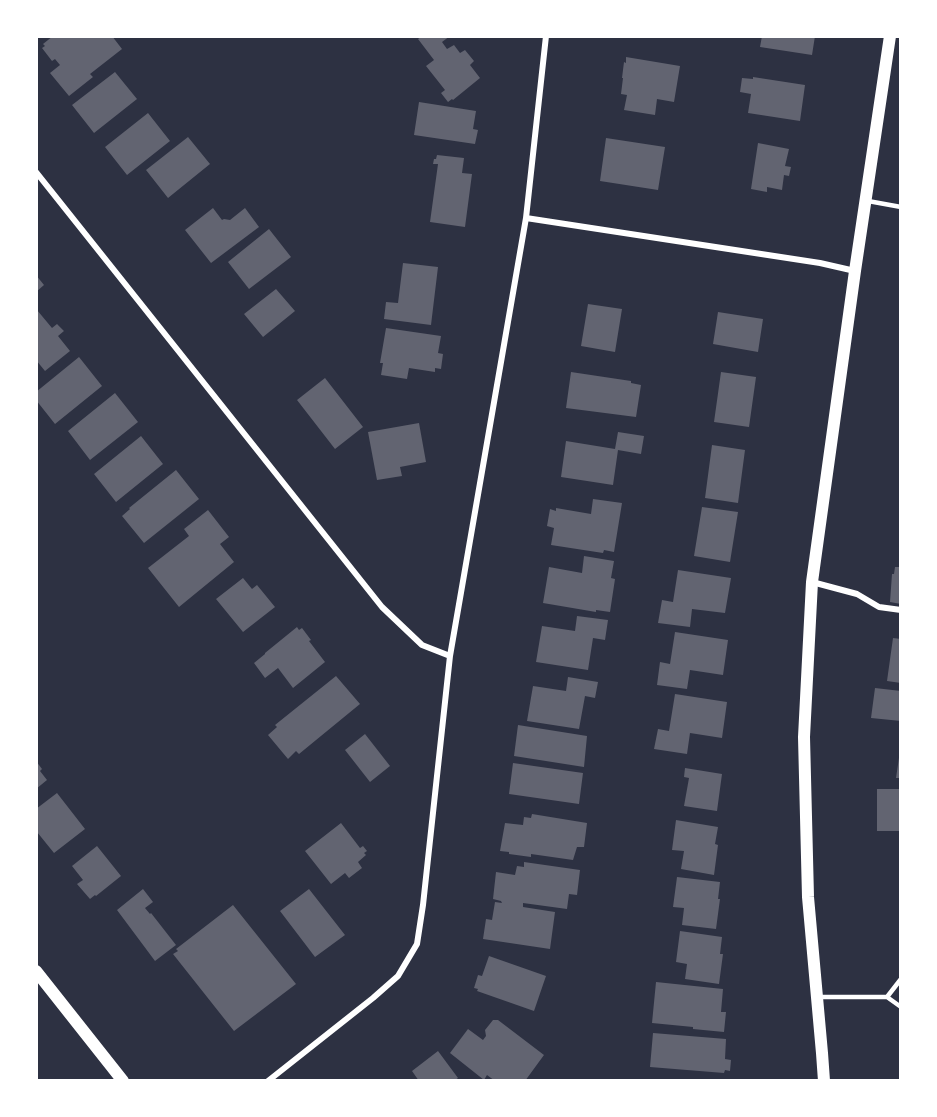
<!DOCTYPE html>
<style>
body{margin:0}
#map{position:relative;width:937px;height:1117px;overflow:hidden;background:#2d3142;font-family:Manrope,sans-serif}
canvas{display:block}
.frame{position:absolute;inset:0;border:38px solid #fff;pointer-events:none}
</style>
<div id="map">
<canvas width="937" height="1117"></canvas>
<div class="frame"></div>
</div>
<script>
const c = document.querySelector('canvas').getContext('2d');
c.lineJoin = 'round';
function fillPath(path, color) { c.fillStyle = color; c.fill(path, 'evenodd'); }
const shape = rows => new Path2D(rows.map(r => 'M' + r).join(''));
function strokePath(path, color, width, dash) { c.strokeStyle = color; c.lineWidth = width; c.lineCap = dash ? 'butt' : 'round'; c.setLineDash(dash || []); c.stroke(path); }
fillPath(shape([
 [53,36,112,36,122,49,90,74,93,77,69,96,50,73,60,65,55,59,52,61,42,48,45,46,43,44],
 [422,36,450,36,442,42,447,49,454,45,460,53,465,50,474,61,470,65,480,78,453,100,452,99,448,102,441,93,445,90,426,66,434,60,418,39],
 [762,36,815,36,812,55,760,47],
 [626,57,680,66,674,102,657,99,655,115,624,110,627,95,621,94,623,78,622,78,624,62,626,63],
 [115,72,137,99,94,133,72,105],
 [753,77,805,85,800,121,748,113,751,94,740,92,742,78,753,79],
 [419,102,476,111,473,129,478,130,475,144,414,135],
 [148,113,170,141,127,175,105,147],
 [188,137,210,164,168,198,146,170],
 [606,138,665,147,658,190,600,181],
 [758,143,789,149,785,166,791,167,789,176,784,175,782,190,767,187,767,192,751,189],
 [437,155,464,158,462,173,472,174,465,227,430,222,438,164,433,164,434,159,436,159],
 [213,208,222,220,224,219,230,220,245,208,259,227,211,263,185,230],
 [269,229,291,257,249,289,228,262],
 [403,263,438,267,431,325,384,319,386,302,398,303],
 [36,275,44,285,36,292],
 [276,289,295,311,263,337,244,314],
 [588,304,622,309,615,352,581,346],
 [37,310,52,328,57,324,64,331,58,336,70,351,45,371,36,360,36,311],
 [718,312,763,319,758,352,713,344],
 [386,328,441,336,438,353,443,354,441,369,435,368,435,372,409,368,407,379,381,375,383,363,380,363],
 [79,357,102,386,55,424,36,400,36,392],
 [571,372,631,381,631,383,641,385,636,417,566,408],
 [721,372,756,377,749,427,714,422],
 [325,378,363,427,335,449,297,400],
 [115,393,138,422,90,460,68,431],
 [419,423,426,462,400,467,402,476,377,480,368,432],
 [618,432,644,436,641,454,618,450,613,485,561,477,566,441,615,449],
 [141,436,163,464,116,502,94,474],
 [712,445,745,450,738,503,705,498],
 [176,470,199,499,144,543,122,516,130,509,129,508],
 [593,499,622,503,614,552,604,550,603,553,551,545,554,528,547,526,550,509,556,511,556,508,591,514],
 [702,507,738,512,730,562,694,556],
 [208,510,229,537,220,544,234,562,179,607,148,568,189,536,184,529],
 [584,556,614,561,611,578,615,579,610,612,596,610,596,612,543,603,549,567,582,573],
 [895,567,901,567,901,604,890,602,892,574,894,574],
 [678,570,731,578,725,613,692,609,690,627,658,623,662,600,673,602],
 [243,578,252,589,257,585,275,607,243,632,216,599],
 [577,616,608,620,605,640,593,638,588,670,536,662,542,626,575,631],
 [297,627,299,630,302,628,311,640,309,641,325,662,293,688,278,668,265,678,254,663,265,654,265,653],
 [675,632,728,640,723,675,690,670,687,689,657,685,660,662,670,664],
 [893,638,901,639,901,683,887,681],
 [336,676,360,704,299,754,296,751,288,759,268,735,277,727,275,725],
 [568,677,598,682,595,698,585,696,579,729,527,721,533,686,566,691],
 [875,688,901,691,901,721,871,718],
 [675,694,727,702,722,738,690,733,687,754,654,749,658,729,669,731],
 [518,725,587,736,584,767,514,756],
 [365,734,390,766,370,782,345,750],
 [900,751,901,751,901,778,896,778],
 [36,761,42,769,40,771,47,780,36,789],
 [513,763,583,773,579,804,509,794],
 [685,768,722,774,717,811,684,806,689,778,684,777],
 [877,789,901,789,901,831,877,831],
 [57,793,85,829,54,853,37,832,36,834,36,809],
 [532,814,587,823,584,847,577,847,573,860,531,854,531,857,509,854,509,852,500,851,505,823,523,825,524,817,531,818],
 [676,820,718,827,715,844,718,845,714,875,681,869,684,851,672,850],
 [341,823,360,848,363,846,367,851,364,853,366,855,358,862,362,868,349,878,345,873,331,884,305,851],
 [97,846,121,876,96,896,95,895,90,899,77,884,83,880,72,866],
 [524,862,580,870,577,895,569,894,567,909,523,903,523,907,555,912,550,949,483,939,486,919,492,920,495,902,502,903,501,901,493,899,496,872,515,875,517,866,524,867],
 [677,877,720,882,718,899,720,899,716,929,682,925,684,908,673,907],
 [143,889,153,902,145,908,150,914,151,913,176,945,155,961,117,910],
 [309,889,345,935,315,957,280,911],
 [233,905,296,984,234,1031,173,954,178,951,176,949],
 [680,931,722,937,720,954,723,954,719,984,685,979,687,964,676,962],
 [489,956,546,976,534,1011,477,991,478,989,474,988,478,975,482,976],
 [656,982,723,989,721,1012,726,1012,724,1032,693,1029,693,1027,652,1023],
 [493,1020,498,1020,544,1055,525,1081,495,1081,487,1075,484,1080,450,1053,468,1029,483,1040,486,1036,485,1030],
 [653,1033,726,1039,725,1059,731,1060,730,1071,725,1070,724,1073,650,1067],
 [438,1051,458,1078,454,1081,419,1081,412,1071]
]), '#626471');
strokePath(shape([
 [868,201,901,207],
 [820,997,887,997,901,979],
 [887,997,901,1007]
]), '#fff', 4.5);
strokePath(shape([
 [36,172,382,607,422,645,450,656],
 [526,218,820,263,855,271],
 [812,582,857,594,879,607,901,610],
 [268,1081,373,998,398,976,417,944,423,905,450,656,526,218,546,36]
]), '#fff', 6);
strokePath(shape([
 [36,971,123,1081],
 [824,1081,822,1053,808,897,804,737,812,582,855,271,890,36]
]), '#fff', 12);
</script>
